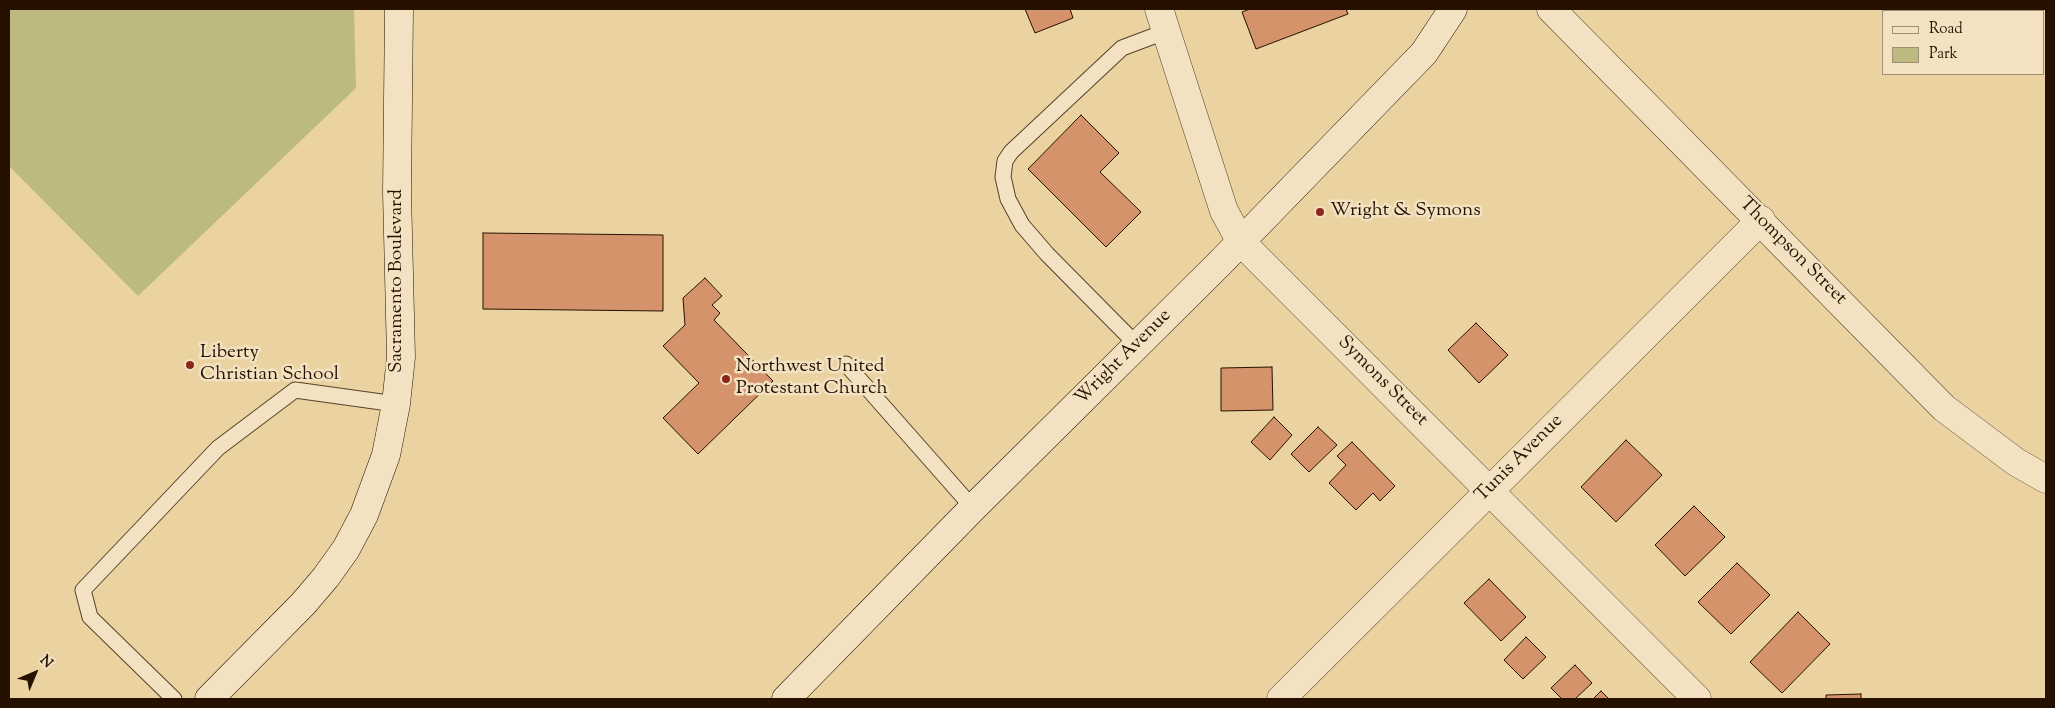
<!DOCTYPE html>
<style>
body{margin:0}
#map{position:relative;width:2055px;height:708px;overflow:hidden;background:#ebd2a1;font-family:"Sorts Mill Goudy",serif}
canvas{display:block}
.frame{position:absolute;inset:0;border:10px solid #261101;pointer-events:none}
.legend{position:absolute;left:1882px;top:10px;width:162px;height:65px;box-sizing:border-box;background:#f2e2c2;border:1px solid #a08e75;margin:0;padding:6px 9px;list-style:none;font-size:15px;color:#261101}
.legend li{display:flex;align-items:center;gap:10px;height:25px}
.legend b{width:25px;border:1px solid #a08e75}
.north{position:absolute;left:10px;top:648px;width:50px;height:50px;-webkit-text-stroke:4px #f2e2c2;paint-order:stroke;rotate:45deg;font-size:14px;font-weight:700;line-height:20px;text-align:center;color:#261101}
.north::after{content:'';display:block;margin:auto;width:18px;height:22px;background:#261101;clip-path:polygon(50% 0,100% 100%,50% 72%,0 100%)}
</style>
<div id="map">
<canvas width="2055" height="708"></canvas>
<div class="frame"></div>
<ul class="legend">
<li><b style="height:6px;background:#f2e2c2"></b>Road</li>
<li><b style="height:14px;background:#bcba81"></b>Park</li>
</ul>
<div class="north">N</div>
</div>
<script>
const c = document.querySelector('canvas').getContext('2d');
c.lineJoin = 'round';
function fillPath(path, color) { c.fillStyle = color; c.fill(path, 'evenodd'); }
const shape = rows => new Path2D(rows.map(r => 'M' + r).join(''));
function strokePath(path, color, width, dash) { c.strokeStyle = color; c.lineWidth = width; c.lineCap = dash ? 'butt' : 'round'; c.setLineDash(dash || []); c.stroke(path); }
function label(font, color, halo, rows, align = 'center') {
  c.font = font + ' "Sorts Mill Goudy",serif'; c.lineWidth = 5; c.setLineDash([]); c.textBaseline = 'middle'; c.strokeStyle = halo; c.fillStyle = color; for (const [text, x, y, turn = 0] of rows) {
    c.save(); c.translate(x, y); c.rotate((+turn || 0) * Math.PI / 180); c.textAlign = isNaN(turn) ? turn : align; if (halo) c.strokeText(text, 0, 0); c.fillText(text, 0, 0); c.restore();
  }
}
fillPath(shape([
 [9,9,354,9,356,88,138,296,9,166]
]), '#bcba81');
const building = shape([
 [1025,9,1070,9,1073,18,1035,33,1025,9],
 [1250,9,1346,9,1348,14,1256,49,1242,12,1250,9],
 [1081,115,1119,153,1100,172,1141,212,1106,247,1028,169,1081,115],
 [483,233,663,235,663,311,483,309,483,233],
 [705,278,722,296,712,305,720,313,714,320,773,381,698,454,663,418,699,383,663,346,685,325,683,298,705,278],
 [1476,323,1508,355,1479,383,1448,350,1476,323],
 [1272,367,1273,410,1221,411,1221,368,1272,367],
 [1274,417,1292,435,1270,460,1251,442,1274,417],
 [1318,427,1337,445,1309,472,1291,454,1318,427],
 [1626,440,1662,475,1616,522,1581,487,1626,440],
 [1352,442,1395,486,1380,501,1373,493,1356,510,1329,483,1346,465,1337,456,1352,442],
 [1694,506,1725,537,1685,576,1655,545,1694,506],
 [1737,563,1770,595,1731,634,1698,602,1737,563],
 [1489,579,1526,617,1501,641,1464,603,1489,579],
 [1798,612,1830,644,1782,693,1750,662,1798,612],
 [1526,637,1546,657,1523,679,1504,660,1526,637],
 [1575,665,1592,683,1575,699,1562,699,1551,688,1575,665],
 [1601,691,1609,699,1593,699,1601,691],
 [1861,694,1861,699,1826,699,1826,695,1861,694]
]);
fillPath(building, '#d4936a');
strokePath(building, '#261101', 1);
const lane = shape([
 [1137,345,1047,254,1022,225,1008,199,1003,177,1005,161,1011,152,1122,48,1167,31],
 [846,364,973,508],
 [174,699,90,617,83,590,218,448,295,390,396,404]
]);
const street = shape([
 [1159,9,1224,211,1241,242,1697,699],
 [1551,9,1944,408,2016,462,2046,479],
 [1281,699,1761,220]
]);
const secondary = shape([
 [209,699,303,604,326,577,346,549,364,515,386,455,396,404,401,357,397,192,399,9],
 [786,699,973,508,1219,264,1424,53,1453,9]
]);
strokePath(lane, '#574129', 17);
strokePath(street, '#574129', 29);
strokePath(secondary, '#261101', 29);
strokePath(lane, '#f2e2c2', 15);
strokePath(street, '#f2e2c2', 28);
strokePath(secondary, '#f2e2c2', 28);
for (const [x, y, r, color] of [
 [1320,212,5,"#8f2418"],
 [190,365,5,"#8f2418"],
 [726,379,5,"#8f2418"]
]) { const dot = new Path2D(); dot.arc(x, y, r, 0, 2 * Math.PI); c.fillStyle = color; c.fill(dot); strokePath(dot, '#f2e2c2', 2); }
label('19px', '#261101', '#f2e2c2', [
 ["Wright & Symons",1330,212],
 ["Liberty",200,354],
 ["Christian School",200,376],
 ["Northwest United",736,368],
 ["Protestant Church",736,390]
], 'left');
label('19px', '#261101', '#f2e2c2', [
 ["Thompson Street",1792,252,45],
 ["Sacramento Boulevard",398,281,-90],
 ["Wright Avenue",1124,358,-45],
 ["Symons Street",1382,382,45],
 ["Tunis Avenue",1520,459,-45]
]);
</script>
